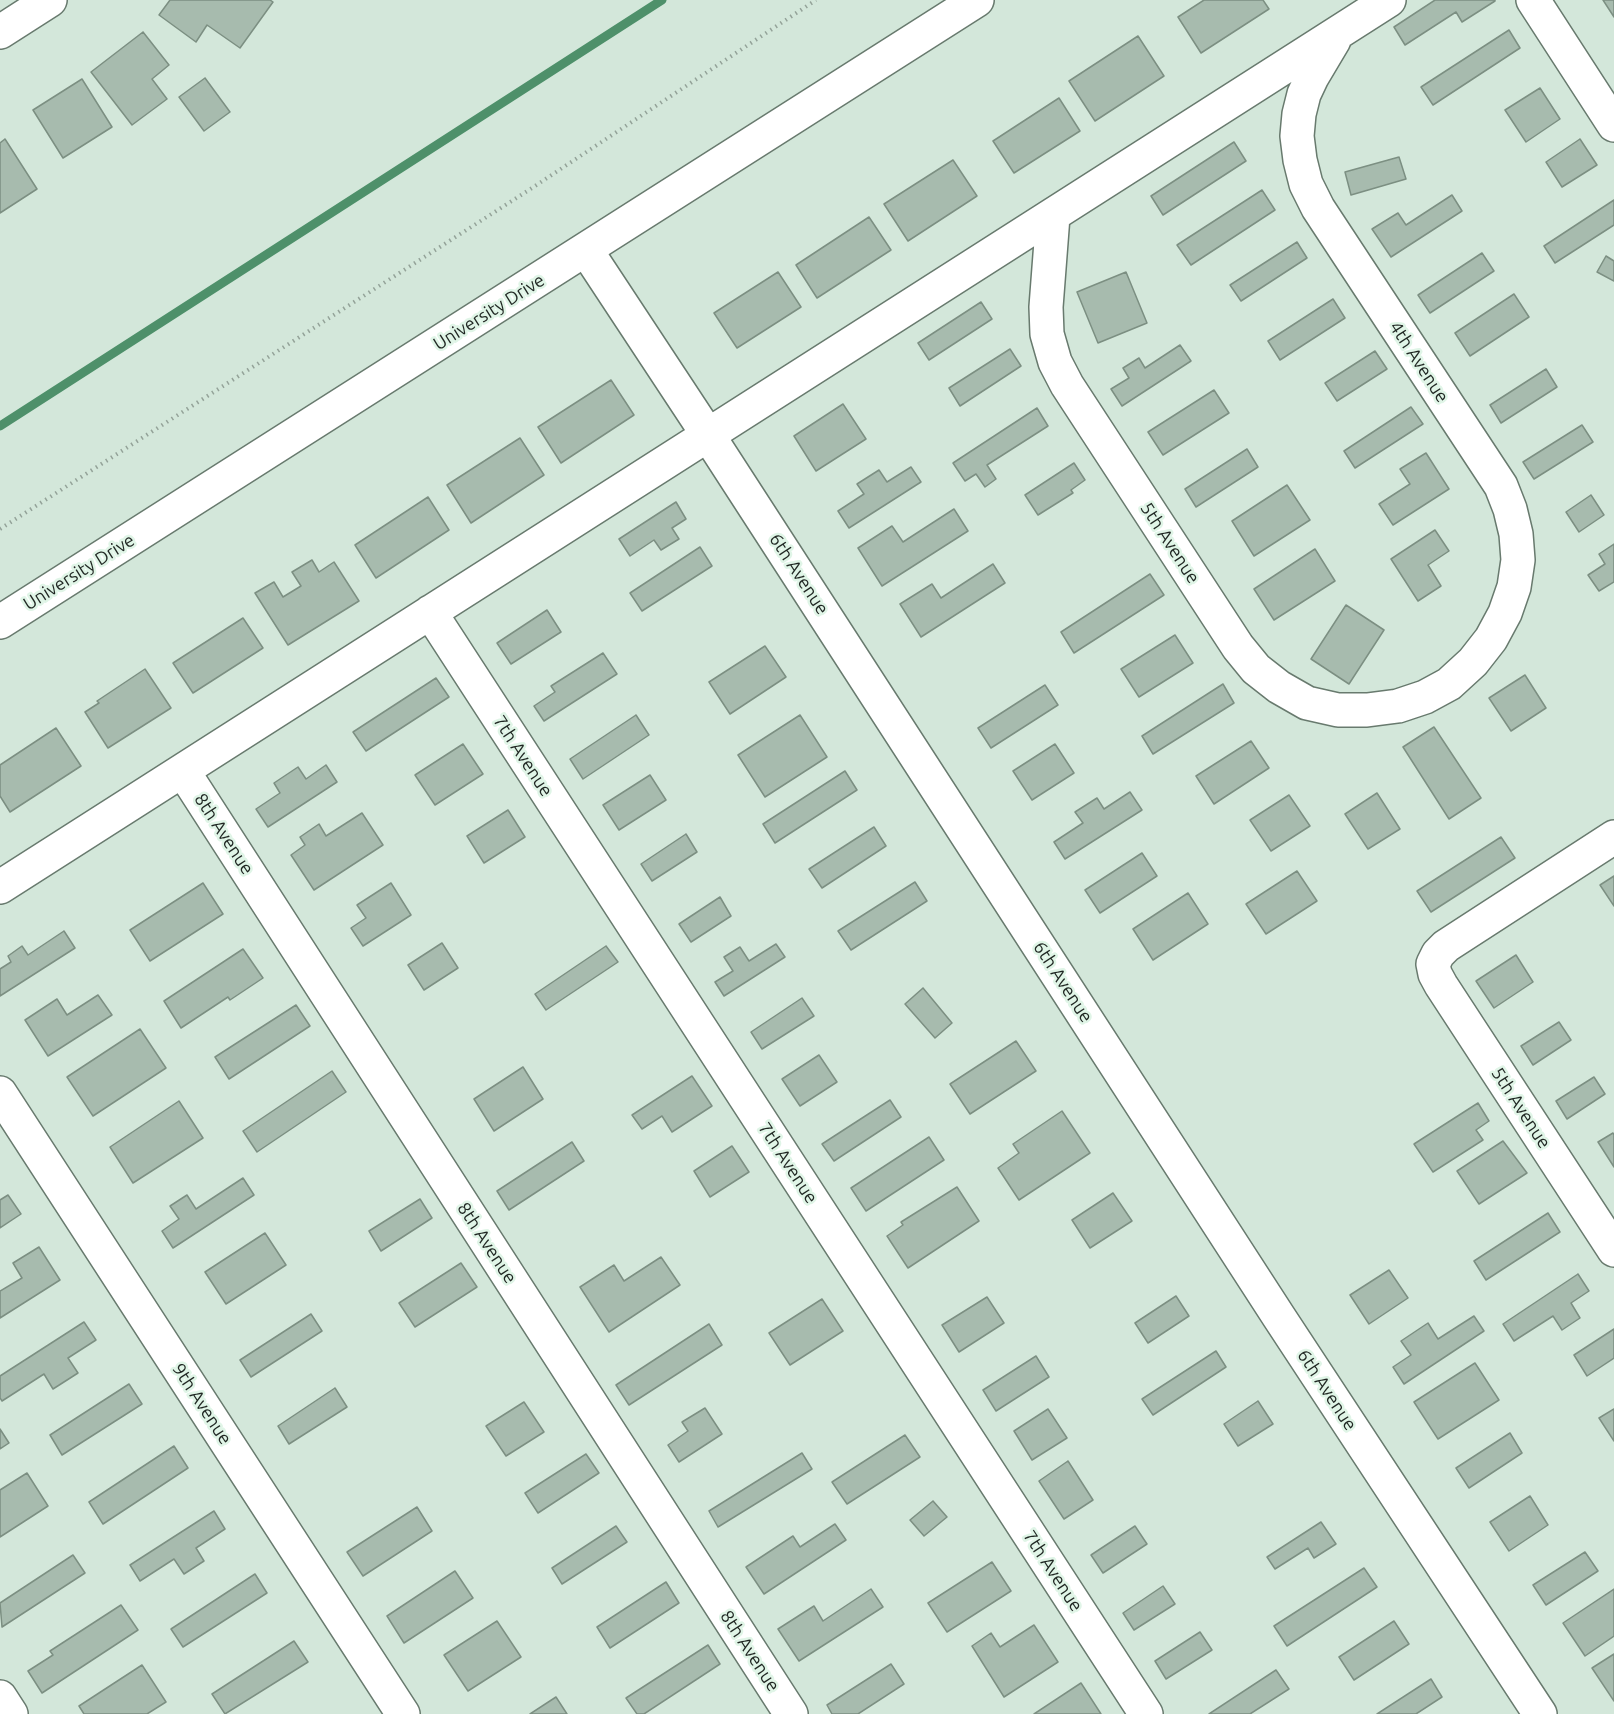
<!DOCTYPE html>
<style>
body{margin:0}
canvas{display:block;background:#d3e7da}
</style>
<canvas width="1614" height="1714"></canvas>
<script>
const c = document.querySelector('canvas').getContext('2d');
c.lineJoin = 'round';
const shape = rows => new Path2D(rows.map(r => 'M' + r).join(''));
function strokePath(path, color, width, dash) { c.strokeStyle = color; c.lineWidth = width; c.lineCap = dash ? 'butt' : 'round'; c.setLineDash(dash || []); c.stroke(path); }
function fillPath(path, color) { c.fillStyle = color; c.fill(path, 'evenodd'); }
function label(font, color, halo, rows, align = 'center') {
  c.font = font + ' Ubuntu,sans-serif'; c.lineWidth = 5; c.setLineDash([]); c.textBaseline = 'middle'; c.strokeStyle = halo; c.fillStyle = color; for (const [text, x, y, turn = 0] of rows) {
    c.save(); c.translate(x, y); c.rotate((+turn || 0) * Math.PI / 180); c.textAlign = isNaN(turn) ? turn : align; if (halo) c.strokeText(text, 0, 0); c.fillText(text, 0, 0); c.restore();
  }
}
strokePath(shape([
 [0,426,662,0]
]), '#4e906a', 9);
const building = shape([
 [170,0,270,0,273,2,240,48,207,25,196,42,159,15,170,0],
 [1204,0,1263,0,1269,9,1201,53,1178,17,1204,0],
 [1435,0,1495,0,1495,1,1462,22,1456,12,1405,45,1394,27,1435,0],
 [1603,0,1614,0,1614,17,1603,0],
 [1509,30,1520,48,1433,105,1421,87,1509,30],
 [143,32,169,65,152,79,167,99,132,125,91,72,143,32],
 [1138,36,1164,76,1095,121,1069,81,1138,36],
 [205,78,230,112,204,131,179,97,205,78],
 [82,79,112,127,63,158,33,110,82,79],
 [1540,88,1560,119,1526,142,1505,110,1540,88],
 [1059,98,1080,131,1014,173,993,141,1059,98],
 [5,139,37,189,0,213,0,143,5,139],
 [1580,139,1597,165,1562,187,1546,162,1580,139],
 [1234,142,1246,161,1163,215,1151,196,1234,142],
 [1399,157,1406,179,1351,195,1345,172,1399,157],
 [953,160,977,196,908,241,884,204,953,160],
 [1262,190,1275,210,1191,265,1177,245,1262,190],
 [1452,195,1462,211,1391,257,1372,229,1398,213,1406,225,1452,195],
 [1614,200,1614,225,1555,263,1544,246,1614,200],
 [869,217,891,250,817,298,796,265,869,217],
 [1297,242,1307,258,1241,301,1230,285,1297,242],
 [1482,253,1494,271,1430,313,1418,295,1482,253],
 [1606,256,1614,261,1614,281,1597,272,1606,256],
 [778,272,801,307,737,348,714,313,778,272],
 [1126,272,1147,323,1098,343,1077,292,1126,272],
 [1514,294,1529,317,1470,356,1455,333,1514,294],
 [1333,299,1345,318,1280,360,1268,341,1333,299],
 [981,302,992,319,929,360,918,343,981,302],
 [1180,345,1191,361,1122,406,1111,389,1129,378,1123,368,1139,358,1145,368,1180,345],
 [1010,349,1021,366,960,406,949,388,1010,349],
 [1375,351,1387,369,1337,401,1325,383,1375,351],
 [1546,369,1557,387,1501,423,1490,405,1546,369],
 [611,380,634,415,561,463,538,427,611,380],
 [1214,390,1229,413,1163,455,1148,432,1214,390],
 [843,404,866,439,816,471,794,436,843,404],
 [1411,407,1423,424,1355,468,1344,451,1411,407],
 [1037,408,1048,426,987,465,996,479,985,487,976,474,965,481,953,463,1037,408],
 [1582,425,1593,442,1534,479,1523,462,1582,425],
 [520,438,544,475,471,523,447,485,520,438],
 [1247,449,1258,467,1196,507,1185,489,1247,449],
 [1426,453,1449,489,1393,525,1379,504,1410,484,1400,469,1426,453],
 [1074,463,1085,480,1071,490,1073,493,1038,515,1025,495,1074,463],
 [911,467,921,482,849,528,838,511,864,494,857,484,879,470,887,482,911,467],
 [1287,485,1310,520,1254,556,1232,521,1287,485],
 [1591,495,1604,515,1579,532,1566,512,1591,495],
 [428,497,449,530,376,578,355,545,428,497],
 [676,502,686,519,672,528,679,539,661,550,654,540,630,556,619,539,676,502],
 [954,509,968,531,882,586,858,548,892,526,903,542,954,509],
 [1435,530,1449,551,1428,565,1441,586,1418,601,1391,559,1435,530],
 [1614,544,1614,582,1599,591,1588,575,1605,564,1599,554,1614,544],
 [700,547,712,566,642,611,630,593,700,547],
 [1315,549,1335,581,1274,620,1254,589,1315,549],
 [312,560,319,572,334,562,359,601,288,645,255,593,274,582,283,597,301,586,292,572,312,560],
 [993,564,1005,583,921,637,900,604,932,584,941,598,993,564],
 [1150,574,1164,595,1074,653,1061,632,1150,574],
 [1346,605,1384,630,1349,684,1311,659,1346,605],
 [547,610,561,632,511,664,497,643,547,610],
 [243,618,263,648,193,693,173,663,243,618],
 [1175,635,1193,663,1139,697,1121,669,1175,635],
 [765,646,786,677,730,714,709,682,765,646],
 [603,653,617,674,544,721,534,706,555,692,551,686,603,653],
 [145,669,171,708,108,748,85,712,99,703,97,701,145,669],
 [1525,675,1546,708,1511,731,1489,698,1525,675],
 [436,678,449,697,366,751,353,732,436,678],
 [1223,684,1234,703,1153,754,1142,736,1223,684],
 [1045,685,1058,705,991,748,978,728,1045,685],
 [636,715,649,735,583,779,570,759,636,715],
 [800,715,827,757,765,797,738,755,800,715],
 [1434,727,1481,798,1449,819,1403,747,1434,727],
 [56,728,81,766,10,812,0,796,0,765,56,728],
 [1251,741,1269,768,1214,804,1196,776,1251,741],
 [463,744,483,774,435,805,415,775,463,744],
 [1055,744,1074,773,1032,800,1013,771,1055,744],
 [326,765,337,782,268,827,256,809,280,793,274,783,298,767,306,779,326,765],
 [845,771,857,790,775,843,763,824,845,771],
 [650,775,666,800,619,830,603,805,650,775],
 [1130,792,1142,810,1065,859,1054,842,1083,823,1075,812,1097,798,1104,809,1130,792],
 [1377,793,1400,829,1368,849,1345,814,1377,793],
 [1289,795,1310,826,1271,851,1250,820,1289,795],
 [508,810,525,837,484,863,467,836,508,810],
 [362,813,383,845,314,890,291,855,305,845,300,837,319,824,326,836,362,813],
 [874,827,886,846,822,888,809,869,874,827],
 [686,834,697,852,652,881,641,864,686,834],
 [1501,837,1515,858,1431,912,1417,891,1501,837],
 [1142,853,1157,876,1100,913,1085,890,1142,853],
 [1297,871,1317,901,1266,934,1246,904,1297,871],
 [1614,876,1614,906,1600,885,1614,876],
 [915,882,927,901,851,950,838,931,915,882],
 [203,883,223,914,150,961,130,930,203,883],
 [391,883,411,915,363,946,351,928,366,918,357,905,391,883],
 [1188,893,1208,924,1153,960,1133,929,1188,893],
 [720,897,731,916,691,942,679,924,720,897],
 [64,931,75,948,0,996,0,969,11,962,8,956,22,946,28,955,64,931],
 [442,943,458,968,424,990,408,965,442,943],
 [776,944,785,957,724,996,715,982,733,971,724,957,740,947,749,961,776,944],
 [606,946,618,962,546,1010,535,994,606,946],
 [243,949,263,978,230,1000,228,997,181,1028,164,1001,243,949],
 [1516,955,1533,982,1494,1008,1476,981,1516,955],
 [923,988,952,1023,935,1038,905,1004,923,988],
 [98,995,112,1015,48,1056,25,1020,57,999,67,1015,98,995],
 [802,998,814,1016,762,1049,751,1032,802,998],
 [296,1005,310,1026,229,1079,215,1057,296,1005],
 [1559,1022,1571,1040,1533,1065,1521,1046,1559,1022],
 [140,1029,166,1068,93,1116,67,1077,140,1029],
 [1016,1041,1036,1071,970,1114,950,1084,1016,1041],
 [819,1055,837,1082,800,1106,782,1079,819,1055],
 [523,1067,543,1099,494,1131,474,1099,523,1067],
 [332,1071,346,1092,257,1152,243,1131,332,1071],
 [692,1076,712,1106,672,1132,662,1116,642,1129,632,1115,692,1076],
 [1594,1077,1605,1094,1567,1119,1556,1101,1594,1077],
 [890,1100,901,1117,834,1161,822,1144,890,1100],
 [179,1101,203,1138,133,1183,110,1147,179,1101],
 [1478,1103,1489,1121,1476,1130,1483,1140,1433,1172,1414,1144,1478,1103],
 [1062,1111,1090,1153,1019,1200,998,1168,1019,1153,1013,1144,1062,1111],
 [1613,1133,1614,1135,1614,1167,1598,1142,1613,1133],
 [929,1137,944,1160,866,1211,851,1188,929,1137],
 [1503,1141,1527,1173,1479,1204,1457,1171,1503,1141],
 [572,1142,584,1161,509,1210,497,1191,572,1142],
 [732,1146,749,1172,710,1197,694,1171,732,1146],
 [243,1178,254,1195,173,1248,162,1231,179,1219,170,1206,187,1195,196,1209,243,1178],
 [957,1187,979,1221,908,1268,887,1236,903,1225,901,1222,957,1187],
 [1113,1193,1132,1221,1090,1248,1072,1220,1113,1193],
 [8,1195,21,1214,0,1228,0,1200,8,1195],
 [420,1199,432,1218,381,1251,369,1231,420,1199],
 [1548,1213,1560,1232,1486,1280,1474,1261,1548,1213],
 [265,1233,286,1265,226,1304,205,1272,265,1233],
 [39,1247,60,1280,0,1318,0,1291,22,1278,13,1263,39,1247],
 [661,1257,680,1285,609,1332,580,1287,614,1265,624,1281,661,1257],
 [461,1263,477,1287,415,1327,399,1303,461,1263],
 [1389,1270,1408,1298,1369,1324,1350,1295,1389,1270],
 [1578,1274,1589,1291,1571,1303,1580,1318,1562,1330,1553,1316,1514,1341,1503,1324,1578,1274],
 [1176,1296,1189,1316,1148,1343,1135,1323,1176,1296],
 [987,1297,1004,1323,959,1352,942,1325,987,1297],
 [822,1299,843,1331,790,1365,769,1333,822,1299],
 [311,1314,322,1331,251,1377,240,1360,311,1314],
 [1474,1316,1484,1331,1404,1384,1393,1367,1411,1355,1401,1341,1428,1323,1438,1339,1474,1316],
 [84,1322,96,1340,68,1358,78,1373,53,1389,44,1374,2,1401,0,1398,0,1376,84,1322],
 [709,1324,722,1345,629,1405,616,1385,709,1324],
 [1614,1329,1614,1358,1587,1376,1574,1355,1614,1329],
 [1216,1351,1226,1367,1153,1415,1142,1399,1216,1351],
 [1036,1356,1049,1377,996,1411,983,1390,1036,1356],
 [1475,1363,1499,1400,1438,1439,1414,1402,1475,1363],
 [129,1384,142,1404,62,1455,50,1435,129,1384],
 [335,1388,347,1407,289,1444,278,1426,335,1388],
 [1258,1401,1273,1424,1238,1446,1224,1424,1258,1401],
 [524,1402,544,1432,506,1456,486,1426,524,1402],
 [705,1408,722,1434,679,1462,668,1445,688,1431,682,1422,705,1408],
 [1048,1409,1067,1438,1032,1460,1014,1431,1048,1409],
 [1614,1409,1614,1441,1599,1418,1614,1409],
 [0,1429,9,1443,0,1449,0,1429],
 [1510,1433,1522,1453,1469,1488,1456,1468,1510,1433],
 [905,1435,920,1457,847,1504,832,1482,905,1435],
 [174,1446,188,1468,103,1524,89,1502,174,1446],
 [802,1453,812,1469,718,1527,709,1511,802,1453],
 [586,1454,599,1473,538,1513,525,1493,586,1454],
 [1068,1461,1093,1500,1064,1519,1039,1481,1068,1461],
 [27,1473,48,1506,0,1537,0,1490,27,1473],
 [1530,1496,1548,1525,1509,1551,1490,1522,1530,1496],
 [933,1501,947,1517,924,1536,910,1520,933,1501],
 [417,1507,432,1531,363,1576,347,1552,417,1507],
 [214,1511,225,1529,196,1548,204,1561,184,1574,174,1559,140,1581,130,1565,214,1511],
 [1321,1522,1336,1544,1314,1558,1308,1548,1275,1569,1267,1557,1321,1522],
 [835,1524,846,1540,764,1594,746,1567,793,1536,800,1547,835,1524],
 [616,1526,627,1542,562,1584,552,1568,616,1526],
 [1135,1526,1147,1544,1103,1573,1091,1555,1135,1526],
 [1585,1552,1598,1571,1546,1605,1533,1585,1585,1552],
 [73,1555,85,1573,2,1627,0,1603,73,1555],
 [992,1562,1011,1591,947,1632,928,1603,992,1562],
 [1364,1568,1377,1587,1287,1646,1274,1626,1364,1568],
 [455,1571,473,1598,404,1643,387,1616,455,1571],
 [255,1574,267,1593,183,1647,171,1629,255,1574],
 [666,1582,679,1603,610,1648,597,1627,666,1582],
 [1163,1586,1175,1604,1134,1630,1123,1613,1163,1586],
 [871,1589,883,1607,799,1661,778,1629,814,1606,823,1621,871,1589],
 [1614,1589,1614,1636,1585,1656,1563,1623,1614,1589],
 [121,1605,138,1630,42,1693,28,1671,53,1655,50,1651,121,1605],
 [497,1621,521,1657,468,1691,444,1655,497,1621],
 [1394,1621,1409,1644,1354,1680,1339,1657,1394,1621],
 [1034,1625,1058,1662,1004,1697,972,1646,991,1633,1000,1647,1034,1625],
 [1200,1632,1212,1650,1166,1679,1155,1661,1200,1632],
 [294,1641,308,1662,225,1714,212,1694,294,1641],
 [708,1645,720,1664,644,1714,637,1714,626,1698,708,1645],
 [1614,1654,1614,1701,1592,1668,1614,1654],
 [891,1664,904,1684,858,1714,832,1714,827,1705,891,1664],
 [142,1665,166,1702,147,1714,84,1714,79,1706,142,1665],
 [1276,1670,1289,1689,1250,1714,1209,1714,1276,1670],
 [1431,1679,1442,1697,1416,1714,1377,1714,1431,1679],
 [1081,1683,1101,1714,1034,1714,1081,1683],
 [556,1697,567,1714,530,1714,556,1697]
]);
fillPath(building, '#a7bbae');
strokePath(building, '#7c8f82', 1.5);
const street = shape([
 [1533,0,1614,125],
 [0,32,50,0],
 [1053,216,1046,307,1047,334,1055,362,1067,385,1238,647,1256,669,1279,687,1307,703,1338,710,1367,710,1398,706,1425,697,1449,684,1473,662,1491,639,1505,613,1514,587,1518,560,1516,534,1510,509,1501,486,1318,208,1306,184,1300,160,1297,136,1299,114,1304,94,1312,77,1334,40],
 [586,250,708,435,1279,1317,1540,1714],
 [430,612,1146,1714],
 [183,771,791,1714],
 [1614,837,1446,946,1438,954,1433,964,1435,974,1441,985,1614,1250],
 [0,887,1389,0],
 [0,1093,403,1714],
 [0,1697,11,1714]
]);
const secondary = shape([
 [0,622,977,0]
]);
strokePath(street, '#687a6e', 36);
strokePath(secondary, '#687a6e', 36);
strokePath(shape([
 [0,529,532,188,816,0]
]), '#94a399', 4, [1.5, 4.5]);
strokePath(street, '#fff', 33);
strokePath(secondary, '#fff', 33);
label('18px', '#1f2622', '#e0f5e7', [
 ["University Drive",489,312,-32],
 ["4th Avenue",1419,362,57],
 ["5th Avenue",1170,543,57],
 ["University Drive",79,572,-32],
 ["6th Avenue",799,574,57],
 ["7th Avenue",523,756,57],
 ["8th Avenue",224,834,57],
 ["6th Avenue",1063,982,57],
 ["5th Avenue",1521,1108,57],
 ["7th Avenue",788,1163,57],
 ["8th Avenue",487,1243,57],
 ["6th Avenue",1327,1390,57],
 ["9th Avenue",202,1404,57],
 ["7th Avenue",1053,1571,57],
 ["8th Avenue",750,1651,57]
]);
</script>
